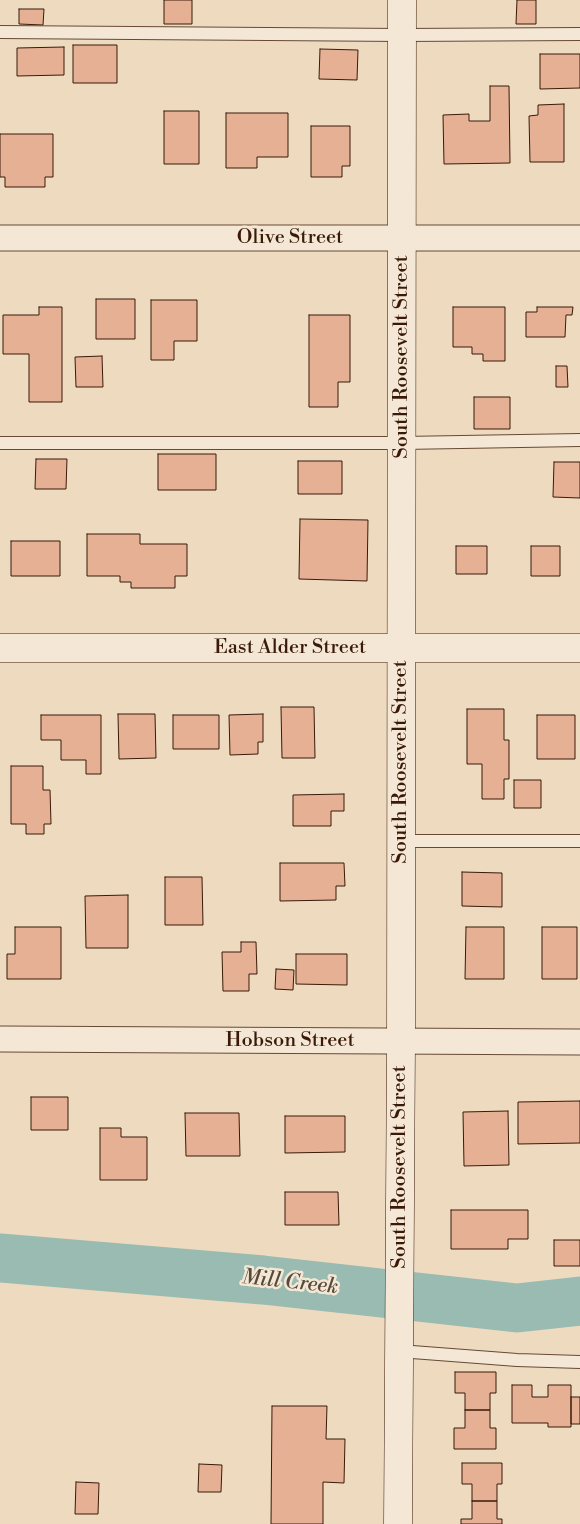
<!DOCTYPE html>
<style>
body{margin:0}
canvas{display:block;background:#eedabf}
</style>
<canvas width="580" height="1524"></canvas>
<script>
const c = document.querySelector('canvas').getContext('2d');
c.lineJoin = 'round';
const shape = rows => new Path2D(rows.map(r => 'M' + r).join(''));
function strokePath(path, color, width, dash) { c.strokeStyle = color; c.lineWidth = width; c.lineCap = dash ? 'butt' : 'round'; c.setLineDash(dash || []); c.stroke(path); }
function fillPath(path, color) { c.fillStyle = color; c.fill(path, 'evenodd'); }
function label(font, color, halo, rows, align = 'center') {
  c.font = font + ' "Libre Bodoni",serif'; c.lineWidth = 5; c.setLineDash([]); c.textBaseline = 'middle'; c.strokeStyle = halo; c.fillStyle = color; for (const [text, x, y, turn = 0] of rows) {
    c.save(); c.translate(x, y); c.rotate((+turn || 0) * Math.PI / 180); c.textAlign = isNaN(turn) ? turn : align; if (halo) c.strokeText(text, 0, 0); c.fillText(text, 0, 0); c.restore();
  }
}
strokePath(shape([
 [0,1258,263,1280,517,1308,580,1301]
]), '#99bbb2', 49);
const building = shape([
 [164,0,192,0,192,24,164,24,164,0],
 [517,0,536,0,536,24,516,24,517,0],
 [19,9,44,9,43,25,19,24,19,9],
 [73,45,117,45,117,83,73,83,73,45],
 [64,47,64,75,17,76,17,48,64,47],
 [320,49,358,50,357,80,319,79,320,49],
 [540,54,580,54,580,88,540,89,540,54],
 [490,86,509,86,510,163,444,164,443,115,469,114,469,121,490,121,490,86],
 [564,104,564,162,530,162,529,116,538,115,538,105,564,104],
 [164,111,199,111,199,164,164,164,164,111],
 [226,113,288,113,288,157,257,157,257,168,226,168,226,113],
 [311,126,350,126,350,166,342,166,342,177,311,177,311,126],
 [0,134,53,134,53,177,45,177,45,187,5,187,5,177,0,177,0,134],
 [96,299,135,299,135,339,96,339,96,299],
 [151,300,197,300,197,341,174,341,174,360,151,360,151,300],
 [39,307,62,307,62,402,29,402,29,354,3,354,3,315,39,315,39,307],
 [453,307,505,307,505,361,483,361,483,354,472,354,472,347,453,347,453,307],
 [537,307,573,307,572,315,566,315,565,337,526,337,526,312,537,312,537,307],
 [309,315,350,315,350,382,338,382,338,407,309,407,309,315],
 [102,356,103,387,76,387,75,357,102,356],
 [556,366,567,366,568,387,556,387,556,366],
 [474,397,510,397,510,429,474,429,474,397],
 [158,454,216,454,216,490,158,490,158,454],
 [36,459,67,459,66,489,35,489,36,459],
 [298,461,342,461,342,494,298,494,298,461],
 [554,462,580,462,580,498,553,497,554,462],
 [300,519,368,520,367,581,299,579,300,519],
 [87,534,140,534,140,544,187,544,187,576,175,576,175,588,131,588,131,582,120,582,120,576,87,576,87,534],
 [11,541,60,541,60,576,11,576,11,541],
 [456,546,487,546,487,574,456,574,456,546],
 [531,546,560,546,560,576,531,576,531,546],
 [281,707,314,707,315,758,282,758,281,707],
 [467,709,504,709,504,740,509,740,509,779,504,779,504,799,482,799,482,764,467,764,467,709],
 [118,714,155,714,156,758,119,759,118,714],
 [263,714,263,742,258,742,258,754,230,755,229,715,263,714],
 [41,715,101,715,101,774,86,774,86,760,61,760,61,740,41,740,41,715],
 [173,715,219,715,219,749,173,749,173,715],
 [537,715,575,715,575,759,537,759,537,715],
 [11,766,43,766,43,790,50,790,51,824,44,824,44,834,26,834,26,824,11,824,11,766],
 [514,780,541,780,541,808,514,808,514,780],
 [344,794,344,811,331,811,331,826,293,826,293,795,344,794],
 [280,863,344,863,345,886,336,886,336,900,280,901,280,863],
 [462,872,502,873,502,907,462,906,462,872],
 [165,877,202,877,203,925,165,925,165,877],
 [128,895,128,948,86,948,85,896,128,895],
 [15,927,61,927,61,979,7,979,7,954,15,954,15,927],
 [466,927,504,927,504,979,465,979,466,927],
 [542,927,577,927,577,979,542,979,542,927],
 [241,942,256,942,257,974,249,974,249,991,223,991,222,952,241,952,241,942],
 [296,954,347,954,347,985,296,984,296,954],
 [276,969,294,970,293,990,275,989,276,969],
 [31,1097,68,1097,68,1130,31,1130,31,1097],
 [580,1101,580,1143,518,1144,518,1102,580,1101],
 [508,1111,509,1165,464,1166,463,1112,508,1111],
 [185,1113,239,1113,240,1156,186,1156,185,1113],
 [285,1116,345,1116,345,1152,285,1153,285,1116],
 [100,1128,121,1128,121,1137,147,1137,147,1180,100,1180,100,1128],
 [285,1192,338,1192,339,1225,285,1225,285,1192],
 [451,1210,528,1210,528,1239,508,1239,508,1249,451,1249,451,1210],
 [554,1240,580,1240,580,1266,554,1266,554,1240],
 [455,1372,496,1372,496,1393,490,1393,490,1410,465,1410,465,1393,455,1393,455,1372],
 [512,1385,532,1385,532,1397,548,1397,548,1385,571,1385,571,1427,548,1427,548,1423,512,1423,512,1385],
 [571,1397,580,1397,580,1424,571,1424,571,1397],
 [272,1406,327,1406,326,1439,345,1439,344,1483,323,1482,323,1524,271,1524,272,1406],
 [465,1410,490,1410,490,1428,496,1428,496,1449,454,1449,454,1428,465,1428,465,1410],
 [462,1463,502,1463,502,1484,497,1484,497,1501,472,1501,472,1484,462,1484,462,1463],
 [199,1464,222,1465,221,1492,198,1492,199,1464],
 [76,1482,99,1483,98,1514,75,1514,76,1482],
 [472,1501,497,1501,497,1519,502,1519,502,1524,461,1524,461,1519,472,1519,472,1501]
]);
fillPath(building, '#e6b095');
strokePath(building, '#391a08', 1);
const service = shape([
 [0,32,402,35,580,34],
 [0,443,402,443,580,440],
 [401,841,580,841],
 [399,1351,517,1360,580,1362]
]);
const minor = shape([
 [0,238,580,238],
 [0,1039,580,1042]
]);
const secondary = shape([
 [0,648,580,648],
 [398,1524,401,1042,402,0]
]);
strokePath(service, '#664a36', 14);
strokePath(minor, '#664a36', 27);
strokePath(secondary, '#391a08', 29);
strokePath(service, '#f4e7d5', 12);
strokePath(minor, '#f4e7d5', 25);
strokePath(secondary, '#f4e7d5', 28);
label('20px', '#391a08', '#f4e7d5', [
 ["Olive Street",290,238],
 ["South Roosevelt Street",402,357,-90],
 ["East Alder Street",290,648],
 ["South Roosevelt Street",401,762,-90],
 ["Hobson Street",290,1041],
 ["South Roosevelt Street",400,1167,-90]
]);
label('italic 21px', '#564a3b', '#f4e7d5', [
 ["Mill Creek",290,1283,6]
]);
</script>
